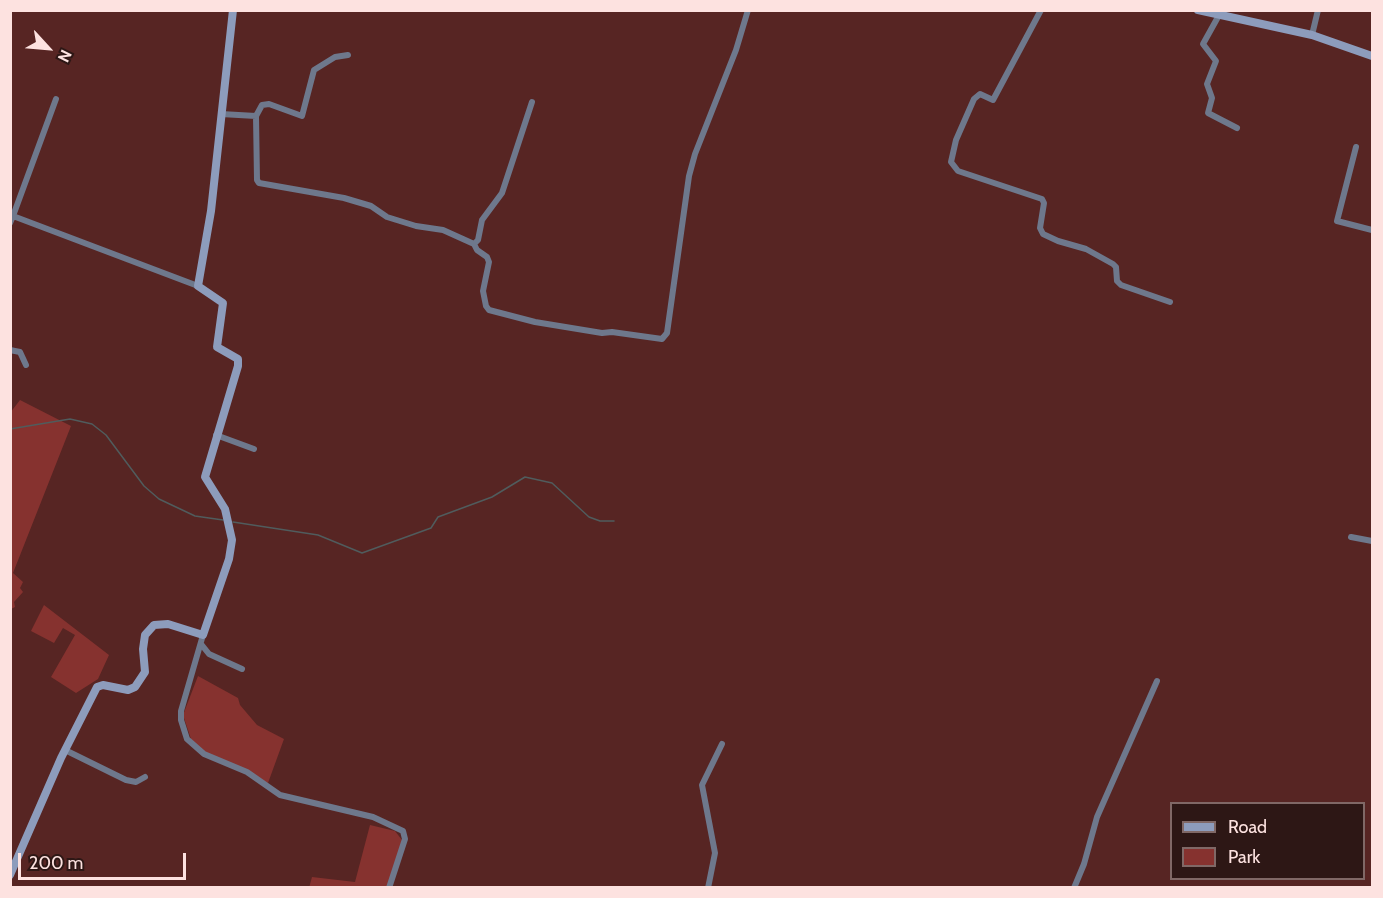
<!DOCTYPE html>
<style>
body{margin:0}
#map{position:relative;width:1383px;height:898px;overflow:hidden;background:#572523;font-family:Cabin,sans-serif}
canvas{display:block}
.frame{position:absolute;inset:0;border:12px solid #fde2e0;pointer-events:none}
.legend{position:absolute;left:1170px;top:802px;width:195px;height:78px;box-sizing:border-box;background:#2d1715;border:2px solid #806866;margin:0;padding:8px 10px;list-style:none;font-size:18px;color:#fde2e0}
.legend li{display:flex;align-items:center;gap:12px;height:30px}
.legend b{width:30px;border:2px solid #806866}
.north{position:absolute;left:18px;top:18px;width:60px;height:60px;-webkit-text-stroke:4px #2d1715;paint-order:stroke;rotate:116deg;font-size:16px;font-weight:700;line-height:24px;text-align:center;color:#fde2e0}
.north::after{content:'';display:block;margin:auto;width:21px;height:27px;background:#fde2e0;clip-path:polygon(50% 0,100% 100%,50% 72%,0 100%)}
.scale{position:absolute;left:18px;top:853px;width:168px;height:27px;box-sizing:border-box;border:3px solid #fde2e0;border-top:0;padding-left:8px;font-size:18px;line-height:21px;white-space:nowrap;color:#fde2e0;-webkit-text-stroke:4px #2d1715;paint-order:stroke}
</style>
<div id="map">
<canvas width="1383" height="898"></canvas>
<div class="frame"></div>
<ul class="legend">
<li><b style="height:8px;background:#8d9cbc"></b>Road</li>
<li><b style="height:16px;background:#86322f"></b>Park</li>
</ul>
<div class="north">N</div>
<div class="scale">200 m</div>
</div>
<script>
const c = document.querySelector('canvas').getContext('2d');
c.lineJoin = 'round';
function fillPath(path, color) { c.fillStyle = color; c.fill(path, 'evenodd'); }
const shape = rows => new Path2D(rows.map(r => 'M' + r).join(''));
function strokePath(path, color, width, dash) { c.strokeStyle = color; c.lineWidth = width; c.lineCap = dash ? 'butt' : 'round'; c.setLineDash(dash || []); c.stroke(path); }
fillPath(shape([
 [20,400,71,426,13,573,23,582,20,588,23,592,14,602,15,607,11,609,10,413],
 [44,605,109,655,98,679,76,693,51,677,75,635,63,628,54,643,31,631],
 [198,676,238,698,240,705,257,725,284,739,268,783,207,756,191,739,183,715],
 [370,825,395,831,402,840,388,887,309,888,312,877,355,882]
]), '#86322f');
strokePath(shape([
 [10,429,70,419,92,424,106,435,144,486,159,499,195,516,223,520],
 [233,522,318,535,362,553,431,528,438,517,492,497,525,477,552,483,589,517,600,521,614,521]
]), '#505c5d', 1.5);
strokePath(shape([
 [1041,10,993,100,980,94,974,99,956,140,951,162,958,171,1042,199,1044,203,1040,228,1043,234,1058,241,1086,249,1113,264,1116,267,1117,281,1121,285,1170,302],
 [1218,17,1203,44,1216,61,1207,84,1212,98,1208,113,1237,128],
 [1312,35,1318,10],
 [221,114,256,116,257,180,259,183,344,198,371,206,387,217,416,226,443,230,474,244,477,250,487,257,489,262,483,291,486,306,489,310,535,322,602,333,612,332,662,339,667,333,689,176,695,154,736,50,748,10],
 [256,116,262,105,269,104,302,116,314,70,335,57,348,55],
 [1356,147,1337,221,1372,230],
 [13,216,56,99],
 [10,223,13,216,198,286],
 [474,244,478,240,482,220,502,193,532,102],
 [10,350,20,352,26,365],
 [216,435,254,449],
 [1351,537,1372,541],
 [203,635,181,711,181,720,187,739,204,754,247,772,280,795,373,817,403,831,405,839,389,888],
 [201,644,209,654,242,669],
 [65,750,126,780,136,782,145,777],
 [708,888,715,853,702,785,722,744],
 [1074,888,1084,864,1097,817,1157,681]
]), '#6e788c', 6);
strokePath(shape([
 [1198,10,1312,35,1372,56],
 [10,875,61,758,97,687,103,685,128,690,135,687,145,672,143,649,145,635,154,625,168,624,203,635,229,559,232,540,225,509,205,477,238,366,238,359,217,347,223,303,198,286,211,211,233,10]
]), '#8d9cbc', 8);
</script>
